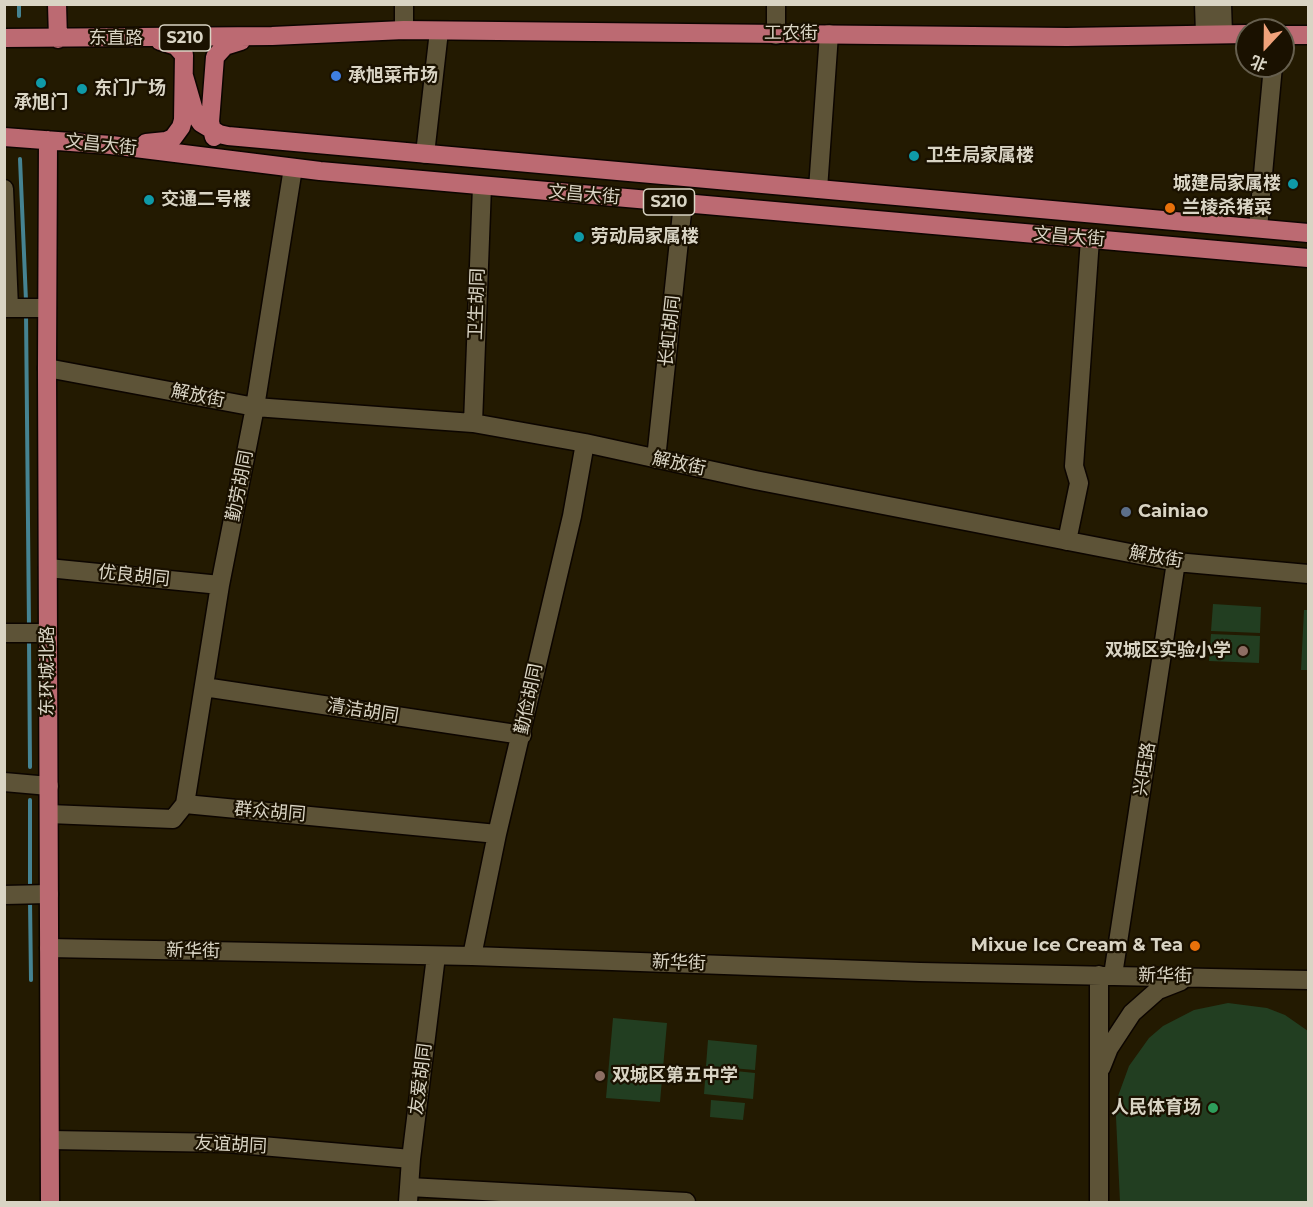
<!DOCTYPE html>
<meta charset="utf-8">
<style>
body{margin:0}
#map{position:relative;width:1313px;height:1207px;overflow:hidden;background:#231a01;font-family:Montserrat,"Noto Sans SC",sans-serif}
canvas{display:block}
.frame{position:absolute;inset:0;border:6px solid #d9d4c4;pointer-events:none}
.north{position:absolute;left:1235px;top:18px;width:60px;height:60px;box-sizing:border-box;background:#1a1100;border:2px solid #665f4e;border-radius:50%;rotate:202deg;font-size:16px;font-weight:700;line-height:24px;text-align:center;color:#d9d4c4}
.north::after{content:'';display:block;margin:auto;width:21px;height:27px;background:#f0a27a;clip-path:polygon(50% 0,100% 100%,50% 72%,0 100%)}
</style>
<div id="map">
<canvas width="1313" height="1207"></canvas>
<div class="frame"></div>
<div class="north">北</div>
</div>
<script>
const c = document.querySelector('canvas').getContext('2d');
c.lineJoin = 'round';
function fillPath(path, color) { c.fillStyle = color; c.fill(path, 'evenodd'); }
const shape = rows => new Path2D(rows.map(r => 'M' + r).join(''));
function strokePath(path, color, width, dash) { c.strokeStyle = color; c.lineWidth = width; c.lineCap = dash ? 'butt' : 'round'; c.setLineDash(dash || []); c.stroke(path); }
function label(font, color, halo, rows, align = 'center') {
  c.font = font + ' Montserrat,"Noto Sans SC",sans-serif'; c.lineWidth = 4.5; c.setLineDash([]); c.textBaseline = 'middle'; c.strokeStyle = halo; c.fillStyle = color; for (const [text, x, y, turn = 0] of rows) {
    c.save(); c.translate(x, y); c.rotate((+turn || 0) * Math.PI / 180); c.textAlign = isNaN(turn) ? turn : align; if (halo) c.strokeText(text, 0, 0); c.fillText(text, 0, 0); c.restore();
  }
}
fillPath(shape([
 [1213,604,1261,607,1260,633,1211,631],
 [1304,610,1308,610,1308,670,1301,670],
 [1211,634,1260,636,1259,663,1209,661],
 [1228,1003,1267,1008,1285,1015,1308,1031,1308,1202,1120,1202,1116,1117,1117,1099,1129,1066,1149,1038,1163,1026,1194,1010],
 [613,1018,667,1023,660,1102,606,1098],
 [708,1040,757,1045,755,1070,706,1066],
 [706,1068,755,1073,753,1099,704,1094],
 [711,1100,745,1103,743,1120,710,1117]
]), '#223e21');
strokePath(shape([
 [19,4,19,16],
 [20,159,26,301],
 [26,312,29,628],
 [29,639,30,767],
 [30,800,30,890],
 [30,900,31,980]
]), '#458392', 4);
const minor = shape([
 [1204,4,1205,34],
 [1222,4,1223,34],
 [404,30,404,4],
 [776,35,776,4],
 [425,154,439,31],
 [4,189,9,308],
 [818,189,829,34],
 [1258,228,1273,66],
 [4,308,47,308],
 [47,368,255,407,473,423,585,443,755,480,1176,562,1308,574],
 [473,423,482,186],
 [656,459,683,203],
 [1067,541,1079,483,1074,466,1090,239],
 [48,568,220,585],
 [4,633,48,633],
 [204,687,522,735],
 [4,782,49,786],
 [185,804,220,585,255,407,293,168],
 [49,814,173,819,185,804,497,834],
 [4,895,49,894],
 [49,948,472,956,920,972,1308,980],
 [472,956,497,834,572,516,585,443],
 [1099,975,1099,1202],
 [1113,975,1176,562],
 [1101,1068,1109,1048,1132,1013,1158,990,1181,981],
 [50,1140,227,1143,411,1159],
 [409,1187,686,1202],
 [408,1202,411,1159,436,956]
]);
const major = shape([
 [57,4,58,39],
 [1283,35,1308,35],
 [4,38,272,36,404,30,1067,37,1247,34],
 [184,76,195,114,201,123,211,129,219,134,228,136,1308,233],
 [4,137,111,145,320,171,1308,258],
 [214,137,210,122,215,57,225,46,241,41],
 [48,140,47,368,50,1202],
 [146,143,166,141,173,138,181,127,183,120,184,55,176,46,160,41]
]);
strokePath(minor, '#0c0500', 21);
strokePath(major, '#0c0500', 21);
strokePath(minor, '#5d5337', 18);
strokePath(major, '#bc6a72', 18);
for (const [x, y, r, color] of [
 [336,76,6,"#3f7fe0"],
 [41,83,6,"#0f9aa8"],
 [82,89,6,"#0f9aa8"],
 [914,156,6,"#0f9aa8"],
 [1293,184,6,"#0f9aa8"],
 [149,200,6,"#0f9aa8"],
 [1170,208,6,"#e8710a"],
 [579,237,6,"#0f9aa8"],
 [1126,512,6,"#5c6f8a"],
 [1243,651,6,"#8d6e63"],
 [1195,946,6,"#e8710a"],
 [600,1076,6,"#8d6e63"],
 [1213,1108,6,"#2e9e5b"]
]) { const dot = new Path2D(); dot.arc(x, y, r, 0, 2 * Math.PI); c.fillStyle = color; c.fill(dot); strokePath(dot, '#1a1100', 2); }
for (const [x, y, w] of [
 [185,38,51],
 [669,202,51]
]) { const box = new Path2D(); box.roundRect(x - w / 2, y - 13, w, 26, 4.5); c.fillStyle = '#1a1100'; c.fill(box); strokePath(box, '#d9d4c4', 1.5); }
label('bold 16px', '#d9d4c4', null, [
 ["S210",185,38],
 ["S210",669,202]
]);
label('18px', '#d9d4c4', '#1a1100', [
 ["工农街",791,34],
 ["东直路",116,39],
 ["文昌大街",101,145,6],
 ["文昌大街",584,195,5],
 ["文昌大街",1069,237,5],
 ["卫生胡同",477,304,-88],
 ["长虹胡同",670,331,-84],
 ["解放街",198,396,11],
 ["解放街",679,464,12],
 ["勤劳胡同",240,486,-79],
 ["解放街",1156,557,10],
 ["优良胡同",134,576,6],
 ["东环城北路",48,671,-90],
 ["勤俭胡同",529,699,-78],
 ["清洁胡同",363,711,9],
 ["兴旺路",1145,769,-81],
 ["群众胡同",270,812,5],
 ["新华街",193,951,1],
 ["新华街",679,963,2],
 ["新华街",1165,976,1],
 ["友爱胡同",421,1079,-83],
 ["友谊胡同",231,1145,3]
]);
label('bold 18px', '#d9d4c4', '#1a1100', [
 ["承旭菜市场",348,76],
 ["东门广场",94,89],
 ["承旭门",41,103,"center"],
 ["卫生局家属楼",926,156],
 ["城建局家属楼",1281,184,"right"],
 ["交通二号楼",161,200],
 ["兰棱杀猪菜",1182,208],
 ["劳动局家属楼",591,237],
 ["Cainiao",1138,512],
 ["双城区实验小学",1231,651,"right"],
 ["Mixue Ice Cream & Tea",1183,946,"right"],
 ["双城区第五中学",612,1076],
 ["人民体育场",1201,1108,"right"]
], 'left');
</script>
